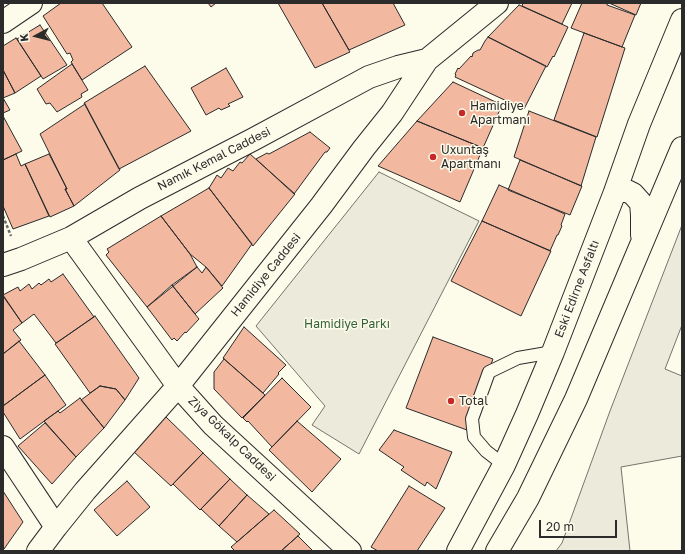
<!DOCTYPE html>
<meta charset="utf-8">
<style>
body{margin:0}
#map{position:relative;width:685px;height:554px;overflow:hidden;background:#fdfbea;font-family:"Golos Text",sans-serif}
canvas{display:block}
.frame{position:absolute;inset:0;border:4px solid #2b2b2b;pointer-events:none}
.north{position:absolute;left:16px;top:16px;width:40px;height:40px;-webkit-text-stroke:3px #fdfbea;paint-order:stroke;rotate:263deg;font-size:11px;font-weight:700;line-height:16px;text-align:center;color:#2b2b2b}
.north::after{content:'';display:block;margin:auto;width:14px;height:18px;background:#2b2b2b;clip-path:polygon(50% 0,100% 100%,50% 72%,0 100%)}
.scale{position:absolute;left:539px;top:520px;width:78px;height:18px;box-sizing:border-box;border:2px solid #2b2b2b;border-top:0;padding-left:5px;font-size:12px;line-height:14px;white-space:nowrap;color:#2b2b2b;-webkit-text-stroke:3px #fdfbea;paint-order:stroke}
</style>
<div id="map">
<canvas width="685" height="554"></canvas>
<div class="frame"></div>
<div class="north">K</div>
<div class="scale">20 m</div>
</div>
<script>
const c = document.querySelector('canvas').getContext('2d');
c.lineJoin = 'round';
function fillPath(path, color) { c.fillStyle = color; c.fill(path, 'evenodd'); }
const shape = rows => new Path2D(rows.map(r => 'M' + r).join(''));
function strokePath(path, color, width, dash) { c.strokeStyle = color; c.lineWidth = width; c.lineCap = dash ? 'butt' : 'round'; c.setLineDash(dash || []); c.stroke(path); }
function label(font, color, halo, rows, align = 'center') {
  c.font = font + ' "Golos Text",sans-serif'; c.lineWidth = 3; c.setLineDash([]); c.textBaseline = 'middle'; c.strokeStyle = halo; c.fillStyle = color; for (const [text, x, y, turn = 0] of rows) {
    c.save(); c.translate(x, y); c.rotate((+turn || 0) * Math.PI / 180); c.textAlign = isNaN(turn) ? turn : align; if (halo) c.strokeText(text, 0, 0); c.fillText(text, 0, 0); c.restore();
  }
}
const green = shape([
 [379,172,479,221,359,454,312,425,325,406,256,326,379,172],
 [682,225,682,325,665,369,682,376,682,456,621,467,630,551,556,551,562,543,610,411,682,225]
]);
fillPath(green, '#ecebdb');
strokePath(green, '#74746e', 1);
const building = shape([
 [61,3,102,3,132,47,82,80,71,62,73,60,70,53,67,54,43,16,61,3],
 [208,3,216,3,211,7,208,3],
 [278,3,322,3,350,52,315,68,278,3],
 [322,3,393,3,405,25,349,50,322,3],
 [523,3,572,3,562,24,522,6,523,3],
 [582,3,607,3,607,5,635,15,622,47,571,28,582,3],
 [609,3,641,3,636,15,609,3],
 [519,5,568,27,554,57,553,56,547,67,488,37,519,5],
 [40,25,67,65,43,79,17,39,40,25],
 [584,33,625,48,597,137,554,120,584,33],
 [488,37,546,66,524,109,455,77,456,75,455,74,458,68,459,69,471,56,472,57,473,53,478,50,480,50,485,41,488,37],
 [16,38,41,76,15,93,3,70,3,46,16,38],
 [72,64,88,90,81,94,82,97,57,112,50,103,46,104,37,89,72,64],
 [145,66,191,131,119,169,84,103,145,66],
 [226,68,243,97,228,104,230,106,221,110,219,108,206,115,191,88,226,68],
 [3,70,15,93,3,98,10,110,3,113,3,70],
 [453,82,502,105,483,148,417,121,453,82],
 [85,104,120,170,74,206,65,189,67,189,40,134,85,104],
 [529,111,596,137,581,186,514,157,529,111],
 [3,116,22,151,3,160,3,116],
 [417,121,483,148,460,202,378,166,417,121],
 [310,132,330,148,327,152,325,152,294,194,256,159,267,153,269,154,310,132],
 [16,154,21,166,25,164,49,216,13,229,3,206,3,160,16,154],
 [49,154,67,189,65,189,74,206,50,217,25,164,49,154],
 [250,154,295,194,253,246,209,188,217,175,221,178,228,168,233,171,240,162,242,163,250,154],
 [520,160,582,186,570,215,508,190,520,160],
 [499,185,565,214,561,225,562,226,558,235,557,235,550,251,482,221,499,185],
 [209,188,252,244,222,286,206,267,190,254,161,216,209,188],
 [161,216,190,254,197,267,147,307,106,255,109,252,107,249,161,216],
 [482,221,551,251,521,316,451,281,482,221],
 [197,267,202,273,206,267,223,288,195,314,172,285,197,267],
 [63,274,94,317,56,343,34,314,22,323,3,295,18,287,20,291,29,284,32,289,39,283,41,285,49,279,51,282,63,274],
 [172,285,199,319,186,333,185,332,177,341,174,338,172,340,147,307,172,285],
 [3,296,22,323,13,330,21,340,3,354,3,296],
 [95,316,139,378,125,400,116,389,100,386,90,393,55,344,95,316],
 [244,327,286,365,278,373,279,374,263,393,223,358,244,327],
 [433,337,493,359,467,430,406,408,433,337],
 [19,341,45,375,3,406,3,354,19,341],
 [224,359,265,395,242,418,214,389,214,372,224,359],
 [45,375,66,405,20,439,3,412,3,406,45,375],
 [282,378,311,407,272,447,248,421,247,422,243,418,282,378],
 [100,386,116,389,125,400,104,428,81,400,100,386],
 [80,398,104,428,76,457,44,421,58,411,60,413,80,398],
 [165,416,203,453,171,486,133,451,165,416],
 [297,421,341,459,312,492,269,450,297,421],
 [45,423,76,457,52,484,18,446,45,423],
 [394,430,452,452,436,489,427,482,425,486,401,470,404,467,379,450,394,430],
 [203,453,230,479,200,510,173,484,203,453],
 [230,479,247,495,219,526,201,509,230,479],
 [127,481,150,507,117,536,94,510,127,481],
 [409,486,445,508,417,551,378,551,371,547,409,486],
 [3,491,23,522,4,549,3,548,3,491],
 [247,495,269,514,237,542,219,526,247,495],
 [274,510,300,534,281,551,235,551,231,547,274,510],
 [298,536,313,551,281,551,298,536]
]);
fillPath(building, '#f2b8a0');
strokePath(building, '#2b2b2b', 1);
const service = shape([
 [504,465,486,451,474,437,472,419,489,372,518,358,553,352]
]);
const minor = shape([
 [3,22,31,3],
 [71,238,178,386,213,425,350,551],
 [3,265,21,259,71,238,140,198,254,139,369,77,398,67,427,60],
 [3,447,56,527],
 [38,551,56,527,85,491,178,386,321,206,364,148,392,113,427,60,497,3]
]);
const primary = shape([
 [615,192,620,191,627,191,633,194,641,203,642,215,642,235],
 [458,551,504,465,527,414,553,352,615,192,639,124,682,20],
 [497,551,528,498,576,399,682,148]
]);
strokePath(service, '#2b2b2b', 14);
strokePath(minor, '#2b2b2b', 24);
strokePath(primary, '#2b2b2b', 24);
strokePath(shape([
 [3,216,11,236]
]), '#6a6964', 2.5, [3, 2]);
strokePath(service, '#fdfbea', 12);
strokePath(minor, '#fdfbea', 22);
strokePath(primary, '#fdfbea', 22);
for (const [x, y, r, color] of [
 [462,113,4,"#c62828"],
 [433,157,4,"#c62828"],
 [451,401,4,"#c62828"]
]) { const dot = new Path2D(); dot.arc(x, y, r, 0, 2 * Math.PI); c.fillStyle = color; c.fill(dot); strokePath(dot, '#fdfbea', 1.5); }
label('12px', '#2b2b2b', '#fdfbea', [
 ["Hamidiye",470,106],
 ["Apartmanı",470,120],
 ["Uxuntaş",441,150],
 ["Apartmanı",441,164],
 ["Total",459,401]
], 'left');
label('12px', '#2b2b2b', '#fdfbea', [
 ["Namık Kemal Caddesi",214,159,-27],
 ["Hamidiye Caddesi",266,275,-51],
 ["Eski Edirne Asfaltı",577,289,-69],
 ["Ziya Gökalp Caddesi",232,439,44]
]);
label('12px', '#34623c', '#fdfbea', [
 ["Hamidiye Parkı",347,324]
]);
</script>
